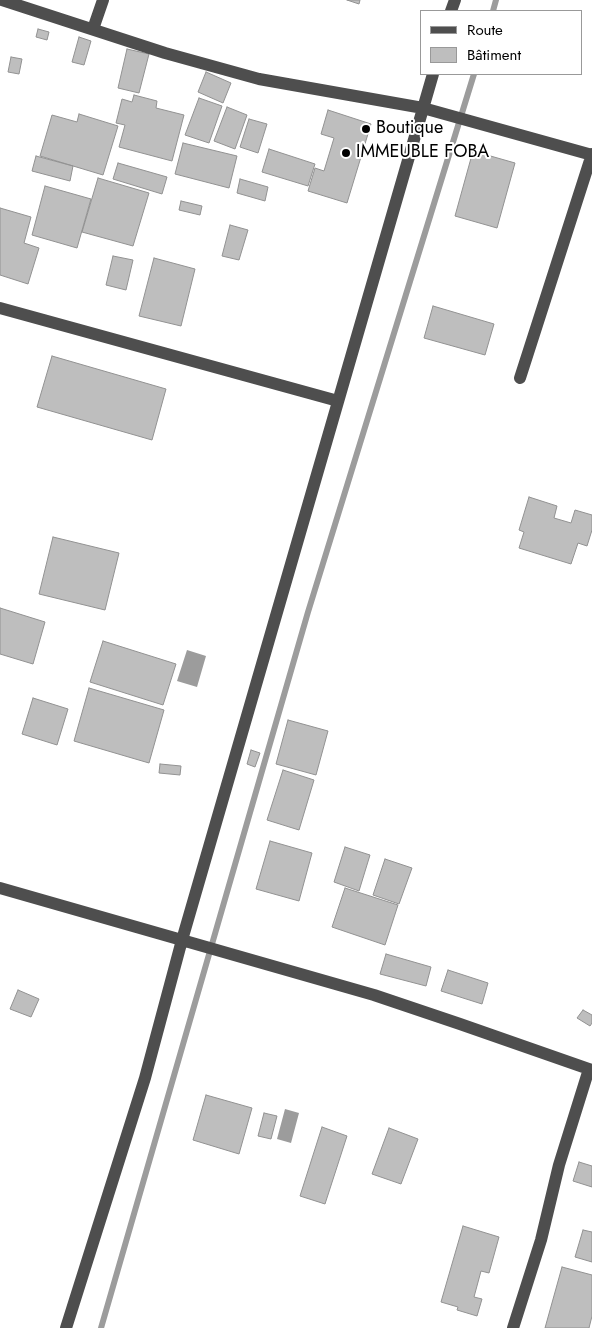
<!DOCTYPE html>
<meta charset="utf-8">
<style>
body{margin:0}
#map{position:relative;width:592px;height:1328px;overflow:hidden;background:#fff;font-family:Jost,sans-serif}
canvas{display:block}
.legend{position:absolute;left:420px;top:10px;width:162px;height:65px;box-sizing:border-box;background:#fff;border:1px solid #999;margin:0;padding:6px 9px;list-style:none;font-size:15px;color:#000}
.legend li{display:flex;align-items:center;gap:10px;height:25px}
.legend b{width:25px;border:1px solid #999}
</style>
<div id="map">
<canvas width="592" height="1328"></canvas>
<ul class="legend">
<li><b style="height:6px;background:#4e4e4e"></b>Route</li>
<li><b style="height:14px;background:#bebebe"></b>Bâtiment</li>
</ul>
</div>
<script>
const c = document.querySelector('canvas').getContext('2d');
c.lineJoin = 'round';
function fillPath(path, color) { c.fillStyle = color; c.fill(path, 'evenodd'); }
const shape = rows => new Path2D(rows.map(r => 'M' + r).join(''));
function strokePath(path, color, width, dash) { c.strokeStyle = color; c.lineWidth = width; c.lineCap = dash ? 'butt' : 'round'; c.setLineDash(dash || []); c.stroke(path); }
function label(font, color, halo, rows, align = 'center') {
  c.font = font + ' Jost,sans-serif'; c.lineWidth = 4; c.setLineDash([]); c.textBaseline = 'middle'; c.strokeStyle = halo; c.fillStyle = color; for (const [text, x, y, turn = 0] of rows) {
    c.save(); c.translate(x, y); c.rotate((+turn || 0) * Math.PI / 180); c.textAlign = isNaN(turn) ? turn : align; if (halo) c.strokeText(text, 0, 0); c.fillText(text, 0, 0); c.restore();
  }
}
fillPath(shape([
 [187,650,206,656,197,687,177,681],
 [285,1109,299,1113,291,1143,277,1139]
]), '#9c9c9c');
strokePath(shape([
 [493,11,496,0],
 [101,1328,308,612,474,74]
]), '#9c9c9c', 6);
const building = shape([
 [347,0,360,0,359,4,347,0],
 [38,29,49,32,47,40,36,37,38,29],
 [79,37,91,41,84,65,72,62,79,37],
 [127,49,149,54,139,93,118,88,127,49],
 [11,57,22,59,19,74,8,72,11,57],
 [206,72,231,83,223,103,198,92,206,72],
 [134,95,157,101,156,108,184,115,172,161,119,147,125,125,116,123,122,99,132,102,134,95],
 [199,98,222,106,209,143,185,135,199,98],
 [227,107,247,115,235,149,214,141,227,107],
 [328,110,371,124,347,203,308,191,315,168,324,171,334,138,321,134,328,110],
 [79,114,118,126,103,175,40,156,52,115,77,122,79,114],
 [249,119,267,124,258,153,240,147,249,119],
 [183,143,237,156,229,188,175,174,183,143],
 [269,149,315,164,308,186,262,172,269,149],
 [473,151,515,163,497,228,455,216,473,151],
 [36,156,73,166,70,181,32,171,36,156],
 [118,163,167,177,162,194,113,179,118,163],
 [98,178,149,193,133,246,82,232,98,178],
 [240,179,268,187,265,201,237,193,240,179],
 [45,186,91,199,77,248,32,235,45,186],
 [181,201,202,206,200,215,179,210,181,201],
 [0,208,31,217,24,243,39,248,28,284,0,275,0,208],
 [230,225,248,230,239,260,222,256,230,225],
 [113,256,133,260,126,290,106,285,113,256],
 [154,258,195,269,181,326,139,316,154,258],
 [433,306,494,324,485,355,424,338,433,306],
 [52,356,166,389,152,440,37,407,52,356],
 [529,497,557,506,554,518,571,523,575,510,592,515,592,530,587,546,578,543,571,564,519,548,524,532,519,530,529,497],
 [53,537,119,553,105,610,39,594,53,537],
 [0,608,45,622,33,664,0,654,0,608],
 [103,641,176,664,163,705,90,682,103,641],
 [89,688,164,710,149,763,74,741,89,688],
 [33,698,68,709,57,745,22,734,33,698],
 [288,720,328,731,316,775,276,764,288,720],
 [251,750,260,753,255,767,247,764,251,750],
 [160,764,181,766,180,775,159,773,160,764],
 [283,770,314,780,299,830,267,820,283,770],
 [270,841,312,853,299,901,256,889,270,841],
 [345,847,370,855,359,891,334,882,345,847],
 [385,859,412,868,399,904,373,895,385,859],
 [345,888,398,905,385,945,332,927,345,888],
 [386,954,431,967,426,986,380,974,386,954],
 [448,970,488,983,482,1004,441,991,448,970],
 [18,990,39,999,31,1017,10,1009,18,990],
 [583,1010,592,1015,592,1023,590,1026,577,1018,583,1010],
 [206,1095,252,1108,239,1154,193,1140,206,1095],
 [264,1113,277,1116,271,1139,258,1136,264,1113],
 [322,1127,347,1136,325,1204,300,1196,322,1127],
 [389,1128,418,1139,401,1184,372,1174,389,1128],
 [579,1162,592,1166,592,1187,573,1181,579,1162],
 [463,1226,499,1237,489,1273,481,1271,474,1297,482,1299,477,1316,457,1310,458,1307,441,1302,463,1226],
 [583,1230,592,1232,592,1262,575,1257,583,1230],
 [562,1267,592,1275,592,1316,589,1328,545,1328,562,1267]
]);
fillPath(building, '#bebebe');
strokePath(building, '#929292', 1);
strokePath(shape([
 [2,0,165,53,259,79,423,108,592,155],
 [451,11,455,0],
 [93,29,103,0],
 [0,308,338,401],
 [520,378,592,154],
 [0,888,374,995,460,1024,592,1070],
 [66,1328,145,1078,182,940,433,74],
 [513,1328,541,1240,559,1165,589,1069]
]), '#4e4e4e', 12);
for (const [x, y, r, color] of [
 [366,129,5,"#000"],
 [346,153,5,"#000"]
]) { const dot = new Path2D(); dot.arc(x, y, r, 0, 2 * Math.PI); c.fillStyle = color; c.fill(dot); strokePath(dot, '#fff', 2); }
label('18px', '#000', '#fff', [
 ["Boutique",376,129],
 ["IMMEUBLE FOBA",356,153]
], 'left');
</script>
